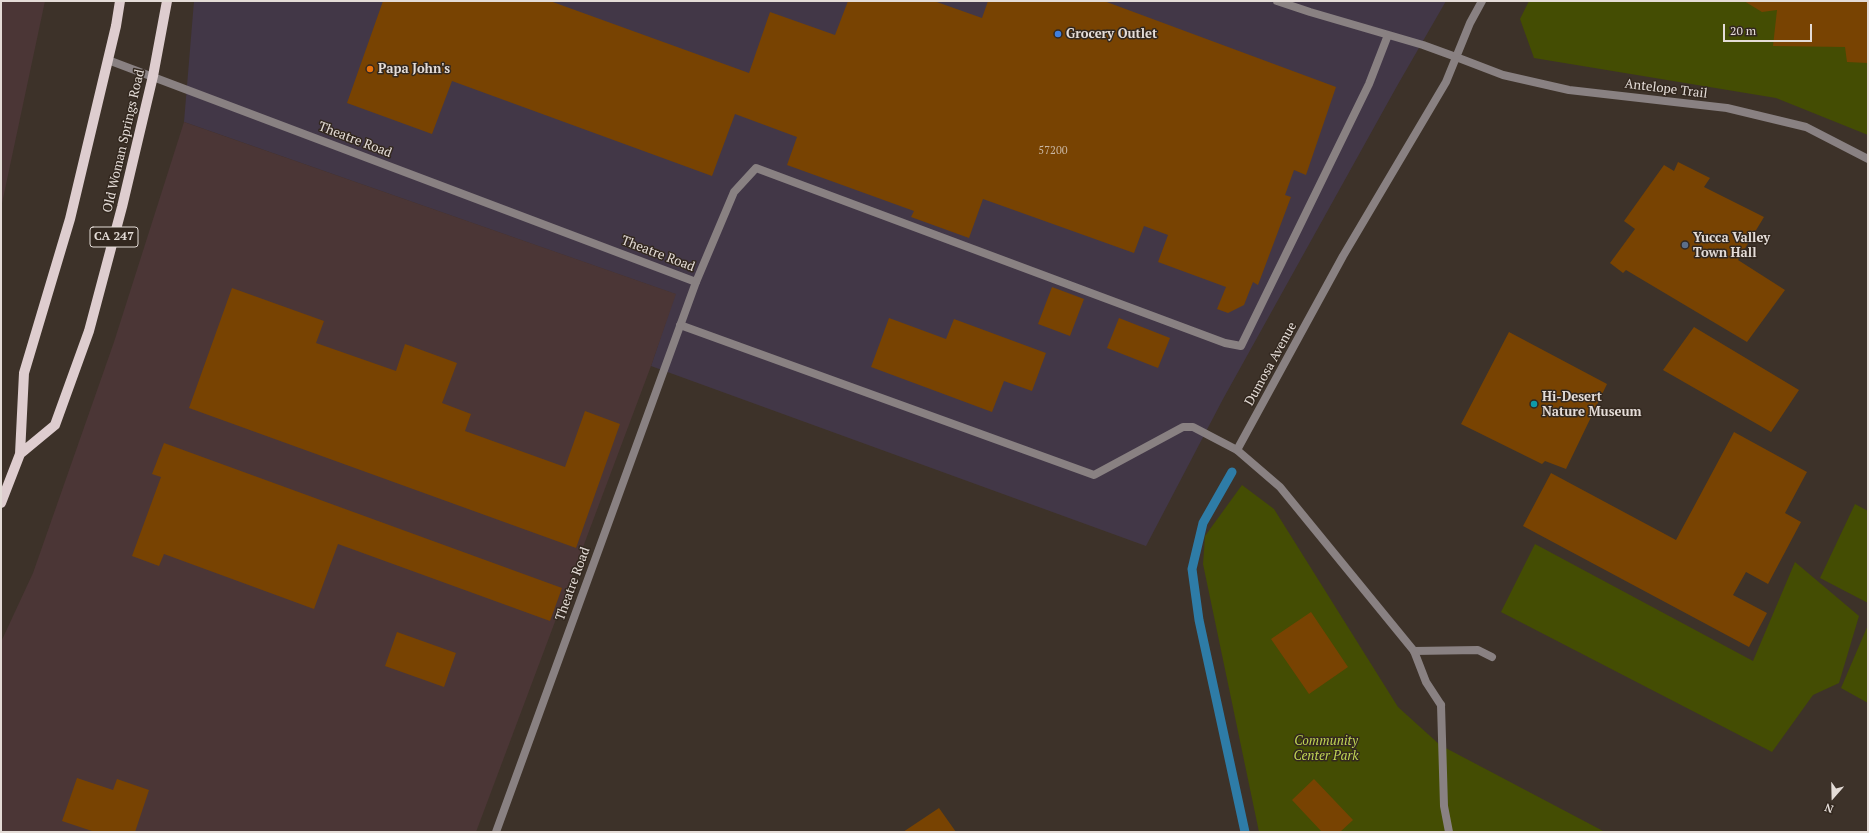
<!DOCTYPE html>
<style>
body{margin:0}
#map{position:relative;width:1869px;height:833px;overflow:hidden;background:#3d3229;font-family:"PT Serif",serif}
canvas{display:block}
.frame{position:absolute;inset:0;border:2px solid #e4dcd7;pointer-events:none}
.north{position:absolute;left:1813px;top:777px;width:40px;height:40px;-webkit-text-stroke:3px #33281f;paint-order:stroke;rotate:200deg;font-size:11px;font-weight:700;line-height:16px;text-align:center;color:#e4dcd7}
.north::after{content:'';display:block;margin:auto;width:14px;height:18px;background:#e4dcd7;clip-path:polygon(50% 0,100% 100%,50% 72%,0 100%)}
.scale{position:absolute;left:1723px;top:24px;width:89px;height:18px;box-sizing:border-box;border:2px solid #e4dcd7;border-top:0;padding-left:5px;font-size:12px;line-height:14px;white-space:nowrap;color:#e4dcd7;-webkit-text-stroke:3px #33281f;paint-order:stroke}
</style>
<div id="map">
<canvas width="1869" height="833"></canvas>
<div class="frame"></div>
<div class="north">N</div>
<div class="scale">20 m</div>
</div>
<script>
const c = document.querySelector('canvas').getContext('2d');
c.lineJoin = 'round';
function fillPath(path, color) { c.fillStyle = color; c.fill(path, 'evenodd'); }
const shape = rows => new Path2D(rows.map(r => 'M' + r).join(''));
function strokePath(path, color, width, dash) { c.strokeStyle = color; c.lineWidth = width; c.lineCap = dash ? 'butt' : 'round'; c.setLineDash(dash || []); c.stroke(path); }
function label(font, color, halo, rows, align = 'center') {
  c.font = font + ' "PT Serif",serif'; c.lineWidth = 3; c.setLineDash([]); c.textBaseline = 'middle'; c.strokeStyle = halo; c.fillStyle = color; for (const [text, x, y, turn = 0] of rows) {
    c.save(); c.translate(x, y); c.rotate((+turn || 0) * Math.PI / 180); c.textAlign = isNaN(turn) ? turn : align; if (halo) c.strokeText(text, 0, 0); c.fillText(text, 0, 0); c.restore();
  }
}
fillPath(shape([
 [194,1,1446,1,1397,86,1223,399,1146,546,651,366,675,294,184,122]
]), '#423747');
fillPath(shape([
 [1,1,45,1,1,208],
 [184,122,676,294,651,366,476,832,1,832,1,642,33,573,114,342]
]), '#4b3636');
fillPath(shape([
 [1529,1,1868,1,1868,135,1776,98,1534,58,1520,19],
 [1242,485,1274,509,1398,707,1440,745,1605,832,1259,832,1203,564,1205,536],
 [1855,504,1868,511,1868,603,1820,578],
 [1535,544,1753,661,1795,562,1859,616,1839,683,1813,695,1772,752,1501,612],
 [1868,625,1868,703,1841,688]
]), '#444d03');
strokePath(shape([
 [1232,472,1203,523,1192,569,1199,620,1245,832]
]), '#2e7ca7', 9);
fillPath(shape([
 [383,1,550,1,749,73,770,12,835,35,848,1,934,1,982,18,988,1,1104,1,1336,87,1306,175,1294,170,1285,195,1291,197,1258,285,1253,282,1244,305,1228,313,1217,309,1226,287,1158,262,1168,235,1144,226,1134,253,983,199,969,238,911,217,914,211,787,165,797,137,735,114,712,176,452,81,432,134,347,103],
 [1744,1,1868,1,1868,63,1847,62,1845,47,1773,46,1777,10,1762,12],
 [1678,162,1710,178,1704,187,1764,217,1738,260,1785,290,1747,342,1626,270,1623,273,1610,263,1635,229,1624,221,1664,165,1674,171],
 [1052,287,1084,299,1070,336,1038,324],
 [232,288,324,321,316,343,396,371,405,344,457,363,442,403,471,414,465,431,565,467,585,411,620,424,576,548,189,408],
 [889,318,946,339,954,319,1046,353,1032,391,1004,381,992,412,871,367],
 [1119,318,1170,338,1158,368,1107,348],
 [1694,327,1799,390,1771,432,1663,370],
 [1509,332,1607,384,1566,469,1545,461,1542,464,1461,424],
 [1734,432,1807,472,1785,513,1801,522,1768,584,1746,572,1733,595,1767,613,1749,647,1523,526,1551,473,1676,540],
 [164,443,562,588,550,621,338,544,314,609,164,554,159,566,132,556,161,477,152,474],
 [1311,612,1348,667,1309,694,1271,639],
 [397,632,456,653,444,687,385,666],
 [77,778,113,790,117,779,149,790,135,832,95,832,62,821],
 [1314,779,1353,820,1340,832,1322,832,1292,800],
 [939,808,956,832,903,832]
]), '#784302');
strokePath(shape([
 [1277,1,1310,12,1423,45,1456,57],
 [696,282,734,192,756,168,1225,343,1241,346,1369,84,1388,35],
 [680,325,1094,475,1183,427,1193,427,1237,450],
 [1414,651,1478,650,1492,657],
 [1441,705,1444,806,1449,832]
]), '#898182', 8);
strokePath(shape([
 [1456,57,1503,75,1569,90,1727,108,1806,127,1868,159],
 [108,60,696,282,496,832],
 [1441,705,1426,682,1414,651,1280,487,1237,450,1343,256,1446,82,1470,23,1482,1]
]), '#898182', 8);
strokePath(shape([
 [20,454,55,425,89,331,122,207,153,76,167,1],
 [1,503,20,454,24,373,70,219,116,26,120,1]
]), '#decdcf', 10);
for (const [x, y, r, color] of [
 [1058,34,4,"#3f7fe0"],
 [370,69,4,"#e8710a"],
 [1685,245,4,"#5c6f8a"],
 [1534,404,4,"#0f9aa8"]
]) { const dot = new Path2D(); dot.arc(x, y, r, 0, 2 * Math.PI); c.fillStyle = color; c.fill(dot); strokePath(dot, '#33281f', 1.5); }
label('11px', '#c9b6a2', null, [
 ["57200",1053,151]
]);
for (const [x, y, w] of [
 [114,237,48]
]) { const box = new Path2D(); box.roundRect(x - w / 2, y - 10, w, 20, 3); c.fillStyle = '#33281f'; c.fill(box); strokePath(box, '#e4dcd7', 1); }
label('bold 12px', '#e4dcd7', null, [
 ["CA 247",114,237]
]);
label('bold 13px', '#e4dcd7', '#33281f', [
 ["Grocery Outlet",1066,34],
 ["Papa John's",378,69],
 ["Yucca Valley",1693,238],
 ["Town Hall",1693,253],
 ["Hi-Desert",1542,397],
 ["Nature Museum",1542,412]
], 'left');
label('13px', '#e4dcd7', '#33281f', [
 ["Antelope Trail",1666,89,7],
 ["Theatre Road",355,140,21],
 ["Old Woman Springs Road",124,141,-77],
 ["Theatre Road",658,254,21],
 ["Dumosa Avenue",1271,364,-61],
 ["Theatre Road",573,584,-70]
]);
label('italic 13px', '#c0d554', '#33281f', [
 ["Community",1326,741],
 ["Center Park",1326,756]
]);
</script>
